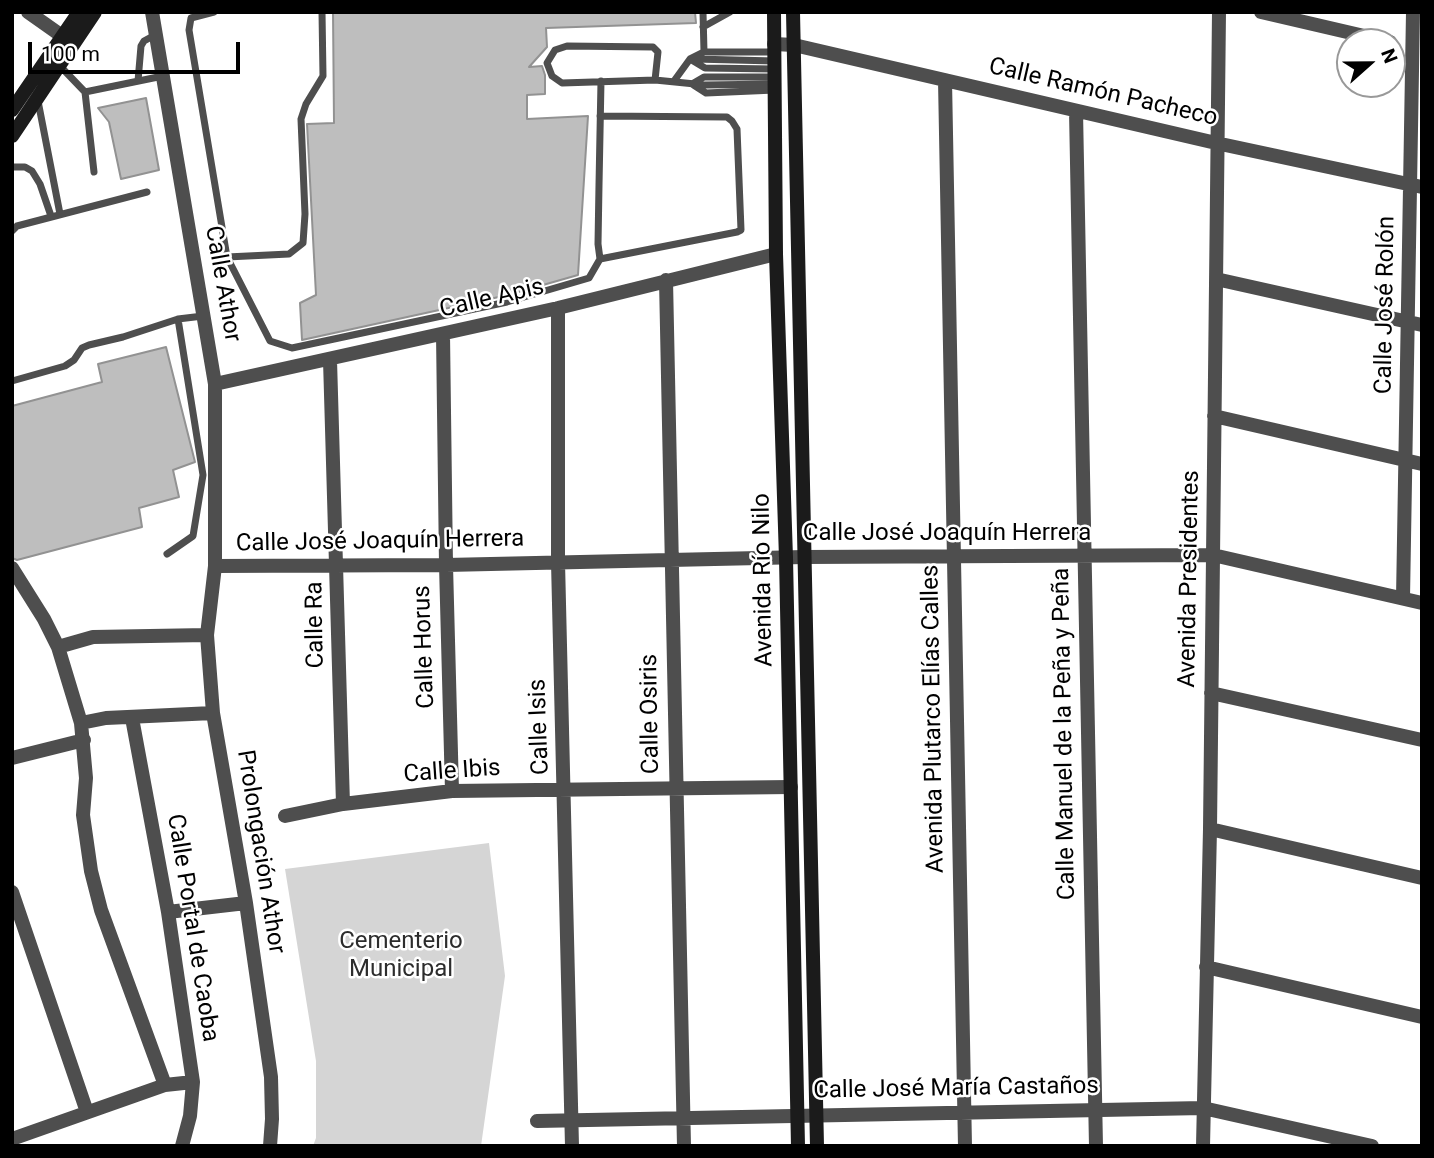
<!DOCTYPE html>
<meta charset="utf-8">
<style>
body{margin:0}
#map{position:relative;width:1434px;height:1158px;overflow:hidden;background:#fff;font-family:Roboto,sans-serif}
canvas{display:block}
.frame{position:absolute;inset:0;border:14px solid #000;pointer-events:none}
.north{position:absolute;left:1336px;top:28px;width:70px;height:70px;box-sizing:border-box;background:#fff;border:2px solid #999;border-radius:50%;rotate:69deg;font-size:19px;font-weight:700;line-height:28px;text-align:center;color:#000}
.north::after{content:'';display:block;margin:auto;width:24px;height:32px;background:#000;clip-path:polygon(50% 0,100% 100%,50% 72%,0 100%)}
.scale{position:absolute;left:28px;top:42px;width:212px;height:32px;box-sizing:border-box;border:4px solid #000;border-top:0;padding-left:9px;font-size:21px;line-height:24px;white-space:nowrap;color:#000;-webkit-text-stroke:5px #fff;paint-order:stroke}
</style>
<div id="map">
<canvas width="1434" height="1158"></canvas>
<div class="frame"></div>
<div class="north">N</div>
<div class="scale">100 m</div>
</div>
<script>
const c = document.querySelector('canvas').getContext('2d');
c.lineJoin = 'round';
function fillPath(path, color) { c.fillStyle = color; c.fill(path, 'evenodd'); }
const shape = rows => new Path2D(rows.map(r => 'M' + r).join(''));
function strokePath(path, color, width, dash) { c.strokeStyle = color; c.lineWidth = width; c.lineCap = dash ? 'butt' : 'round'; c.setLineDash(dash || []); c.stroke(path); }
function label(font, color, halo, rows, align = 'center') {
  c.font = font + ' Roboto,sans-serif'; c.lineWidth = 5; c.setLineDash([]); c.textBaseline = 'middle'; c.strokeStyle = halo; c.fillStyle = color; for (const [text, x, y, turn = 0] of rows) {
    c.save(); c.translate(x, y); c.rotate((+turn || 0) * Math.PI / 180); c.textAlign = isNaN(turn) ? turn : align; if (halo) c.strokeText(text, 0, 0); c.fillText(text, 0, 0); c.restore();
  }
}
fillPath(shape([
 [489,843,505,976,481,1146,313,1146,316,1138,316,1061,285,869]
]), '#d5d5d5');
const building = shape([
 [333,12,695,12,696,23,546,28,547,47,529,67,542,66,545,75,545,94,527,95,527,119,588,116,578,275,508,295,302,340,300,303,316,295,307,124,334,123,333,12],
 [146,98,159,170,121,179,109,122,98,108,146,98],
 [166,347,195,462,173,470,179,497,139,508,142,527,17,560,12,558,12,406,102,382,98,364,166,347]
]);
fillPath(building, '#bebebe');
strokePath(building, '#929292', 2);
strokePath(shape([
 [214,12,191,18,189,30,227,257,270,341,292,348,507,302,589,278,600,259],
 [703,12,704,52],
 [703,27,730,12],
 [690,59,705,68,774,69],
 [694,59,775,61],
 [60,66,85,92,163,76],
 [775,77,704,77,692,84,706,93,775,90],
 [655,80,658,52,653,47,567,46,555,50,547,63,552,76,562,83,655,80,705,85,775,84],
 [138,81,141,46,144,41,155,35],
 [674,81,690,59,704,52,774,52],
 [85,92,94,172],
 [38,101,60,214],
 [600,116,727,117,732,121,737,129,741,230,737,232,600,259,598,244,599,185,601,81],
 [12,167,25,167,32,171,40,184,51,216],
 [12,231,17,226,147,192],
 [227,257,289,254,303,243,305,214,301,119,306,104,323,76,322,12],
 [12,381,65,366,74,360,82,348,89,345,123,337,178,319,203,316],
 [167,554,193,536,203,475,178,319]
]), '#4e4e4e', 7);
strokePath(shape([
 [28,12,62,36],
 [152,12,215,384,215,566,207,635,213,713,246,903,271,1077,272,1119,270,1146],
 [1261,12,1390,42],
 [774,44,794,45,1216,143,1422,187],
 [945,80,965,1146],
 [1076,111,1096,1146],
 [1216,279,1422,325],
 [666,280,684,1146],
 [558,308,558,562,572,1146],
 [443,334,446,565,452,791],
 [330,360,343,804],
 [215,384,558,308,776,254],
 [1214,416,1422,464],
 [215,566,446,565,804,557,1213,555,1422,603],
 [12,568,44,619,58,647,81,723,86,778,83,815,91,871,101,910,165,1085],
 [1403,598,1413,12],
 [58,647,93,637,207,635],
 [1211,693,1422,740],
 [132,718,168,912,193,1082,190,1116,182,1146],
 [81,723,106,718,213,713],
 [12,758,84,740],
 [285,816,343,804,452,791,791,787],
 [1210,829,1422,878],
 [12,892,87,1112],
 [168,912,246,903],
 [1206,967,1422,1017],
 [537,1121,1203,1108,1372,1146],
 [12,1139,165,1085,193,1082],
 [1203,1146,1210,829,1219,12]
]), '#4e4e4e', 14);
strokePath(shape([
 [774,12,776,254,786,558,798,1146],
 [793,12,817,1146],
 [12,110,79,12],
 [12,136,95,12]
]), '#1b1b1b', 14);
label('24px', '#000', '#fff', [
 ["Calle Ramón Pacheco",1103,93,13],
 ["Calle Athor",222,284,80],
 ["Calle Apis",492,299,-13],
 ["Calle José Rolón",1386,305,-89],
 ["Calle José Joaquín Herrera",947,534],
 ["Calle José Joaquín Herrera",380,542,-1],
 ["Avenida Presidentes",1190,579,-89],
 ["Avenida Río Nilo",764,580,-91],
 ["Calle Ra",316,625,-91],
 ["Calle Horus",425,647,-92],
 ["Calle Osiris",651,714,-91],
 ["Avenida Plutarco Elías Calles",934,719,-91],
 ["Calle Isis",540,727,-92],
 ["Calle Manuel de la Peña y Peña",1065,734,-91],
 ["Calle Ibis",452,772,-4],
 ["Prolongación Athor",260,852,81],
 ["Calle Portal de Caoba",192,928,81],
 ["Calle José María Castaños",956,1089,-1]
]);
label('24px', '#2c2c2c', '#fff', [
 ["Cementerio",401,942],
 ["Municipal",401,970]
]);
</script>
